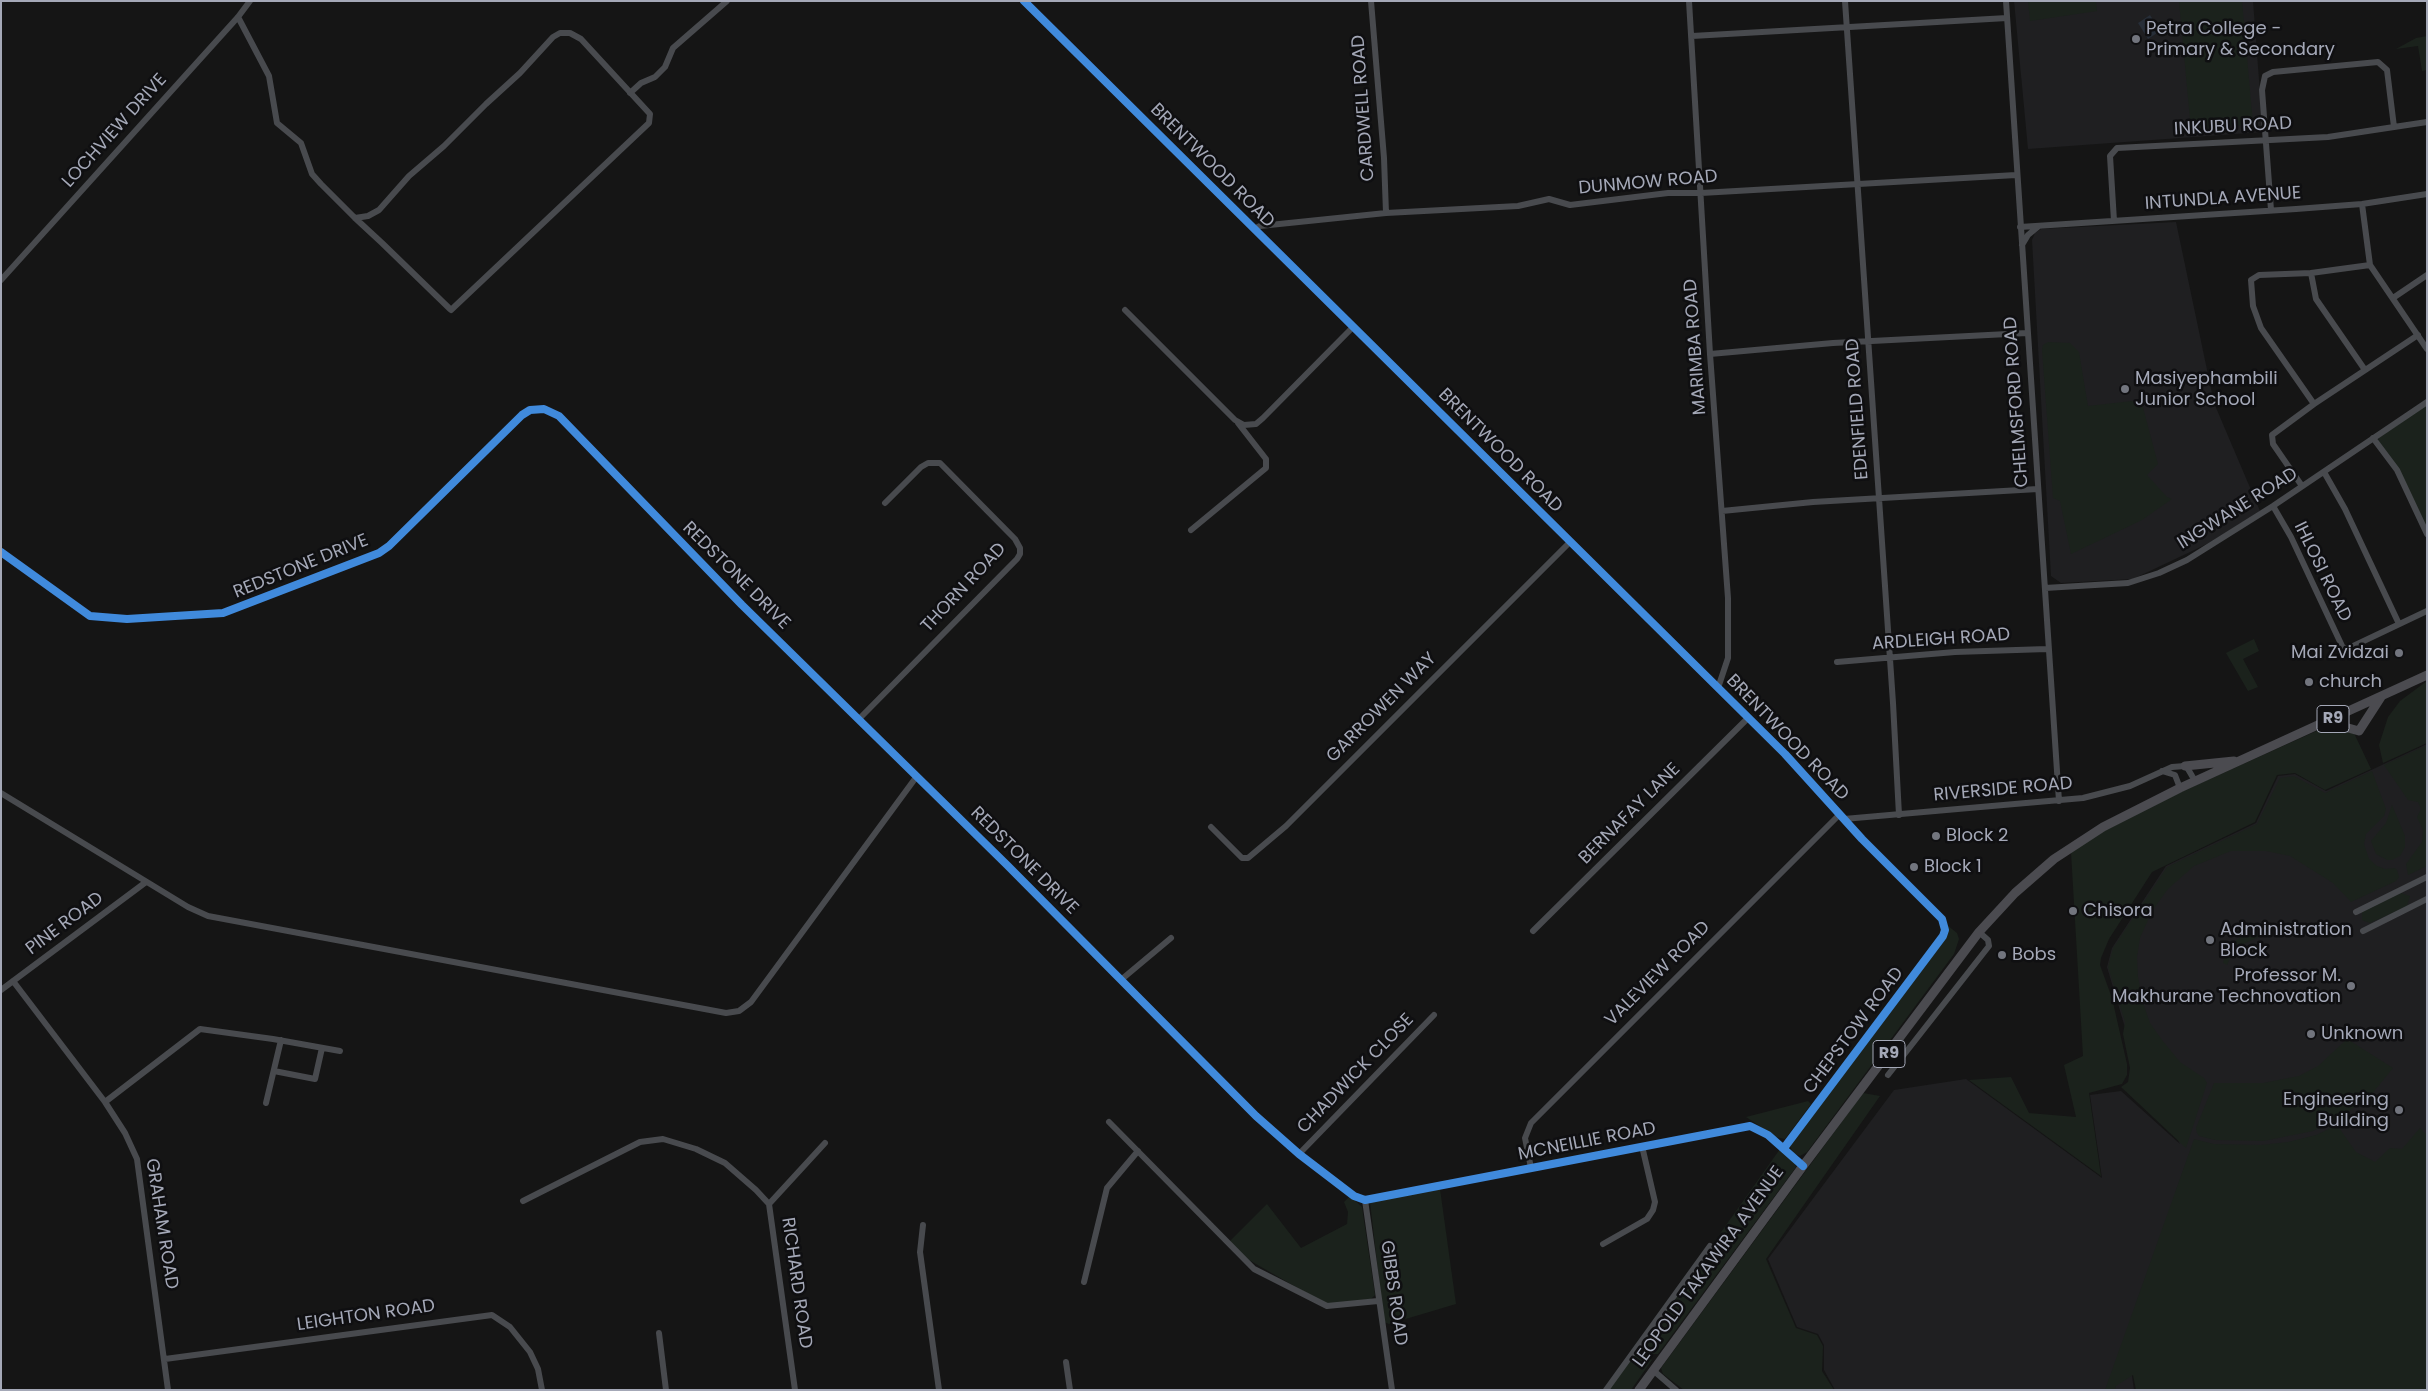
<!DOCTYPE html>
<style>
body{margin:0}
#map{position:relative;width:2428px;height:1391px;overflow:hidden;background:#151515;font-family:Poppins,sans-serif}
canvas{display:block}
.frame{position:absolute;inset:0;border:2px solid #a4a8b7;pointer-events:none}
</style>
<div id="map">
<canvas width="2428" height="1391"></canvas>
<div class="frame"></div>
</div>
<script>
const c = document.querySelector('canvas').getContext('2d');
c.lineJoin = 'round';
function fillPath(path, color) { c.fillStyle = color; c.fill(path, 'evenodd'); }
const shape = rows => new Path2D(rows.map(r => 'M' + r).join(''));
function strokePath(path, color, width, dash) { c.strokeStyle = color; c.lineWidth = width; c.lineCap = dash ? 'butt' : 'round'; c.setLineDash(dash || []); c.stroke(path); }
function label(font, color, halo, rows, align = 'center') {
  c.font = font + ' Poppins,sans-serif'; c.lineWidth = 5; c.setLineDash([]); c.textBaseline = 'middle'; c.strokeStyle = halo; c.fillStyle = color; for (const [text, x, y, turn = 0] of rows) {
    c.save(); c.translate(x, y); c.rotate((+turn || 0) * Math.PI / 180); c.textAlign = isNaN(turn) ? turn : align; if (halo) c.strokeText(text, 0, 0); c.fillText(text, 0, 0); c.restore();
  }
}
fillPath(shape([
 [2014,1,2253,1,2263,132,2028,149],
 [2176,222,2214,403,2260,511,2209,543,2133,579,2061,583,2051,576,2032,240,2035,233,2041,229],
 [2427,744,2427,1382,2131,1369,2134,1390,1835,1390,1824,1370,1824,1345,1818,1334,1797,1327,1768,1259,1894,1090,1966,1079,2102,1178,2090,1095,2121,1091,2180,1144,2132,1051,2107,967,2112,948,2166,866,2256,823,2278,776,2295,774,2326,791]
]), '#1f1f21');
fillPath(shape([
 [2028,1,2096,1,2097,11,2030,21],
 [2179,1,2242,1,2253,124,2191,130],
 [2427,36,2427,70,2422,71,2418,46,2396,49,2416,38],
 [2048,342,2070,343,2079,352,2088,406,2141,400,2158,464,2147,475,2167,497,2172,499,2142,520,2071,554,2060,501,2053,498,2042,350,2043,345],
 [2427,404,2427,530,2378,440,2379,438],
 [2254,639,2259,651,2243,659,2258,687,2248,691,2226,653],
 [2427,681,2427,743,2383,763,2379,745,2388,717,2400,701],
 [2332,724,2353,731,2371,769,2325,790,2295,773,2277,775,2255,822,2152,872,2109,939,2101,958,2100,965,2112,998,2127,1064,2127,1075,2122,1084,2089,1093,2101,1176,1969,1080,2011,1077,2029,1113,2076,1117,2064,1065,2083,1056,2071,852,2104,831,2172,796],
 [2427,745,2427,866,2408,875,2406,864,2422,842,2423,830,2417,817,2421,809,2418,802,2408,800,2384,765],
 [2372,771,2386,809,2384,816,2366,834,2364,844,2369,859,2377,866,2385,869,2395,868,2397,870,2399,877,2396,881,2351,902,2333,883,2290,856,2266,851,2231,851,2194,866,2168,889,2152,911,2140,938,2137,957,2138,977,2143,1003,2150,1023,2162,1040,2180,1062,2204,1078,2207,1083,2186,1148,2121,1087,2128,1082,2130,1068,2123,1034,2125,1022,2108,967,2113,948,2167,867,2257,824,2280,778,2294,776,2325,793],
 [2392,805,2405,836,2405,847,2400,856,2392,860,2387,860,2376,854,2371,841,2386,823],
 [2401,893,2410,896,2407,906,2370,923,2362,920,2362,912],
 [1947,925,1957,933,1959,939,1954,954,1807,1152,1800,1156,1793,1153,1790,1146,1791,1142,1947,930],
 [2253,933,2263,935,2239,946,2233,952,2227,965,2223,963,2226,952,2235,941,2241,937],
 [2347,1039,2393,1068,2371,1095,2339,1118,2313,1131,2263,1141,2215,1140,2199,1136,2197,1133,2196,1128,2214,1083,2263,1083,2299,1076,2318,1066],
 [1863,1093,1880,1096,1766,1259,1796,1328,1817,1335,1823,1346,1822,1371,1834,1390,1684,1390,1663,1374,1661,1368],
 [1808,1101,1811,1104,1785,1139,1776,1137,1746,1117],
 [2337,1125,2356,1152,2375,1162,2390,1148,2402,1149,2420,1128,2427,1135,2427,1390,2136,1390,2133,1375,2116,1386,2115,1390,2105,1390,2194,1139,2214,1144,2261,1145,2288,1142,2316,1135],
 [1780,1149,1795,1161,1796,1167,1658,1354,1652,1354,1644,1348,1643,1342],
 [1440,1189,1456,1304,1389,1324,1384,1322,1370,1202],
 [1350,1196,1362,1207,1375,1295,1371,1299,1331,1305,1322,1302,1249,1260,1229,1242,1267,1204,1301,1248,1347,1224,1348,1212,1344,1202],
 [1636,1351,1641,1351,1652,1360,1631,1390,1607,1390]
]), '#1b221c');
fillPath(shape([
 [2150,15,2160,31,2148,39,2138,23]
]), '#272e38');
strokePath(shape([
 [1024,1,1785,754,1862,839,1942,919,1945,930,1943,936,1784,1148],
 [1371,1,1384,158,1386,213],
 [1689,1,1710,354,1728,598,1728,658,1718,688],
 [1845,1,1893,703,1899,815],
 [2006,1,2059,801],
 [238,17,269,76,277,123,301,143,312,174,321,184,355,218,382,243,450,309,451,310,649,123,650,114,581,39,570,33,560,33,553,37,520,73,486,104,444,146,409,176,379,210,368,216,355,218],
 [1692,36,2007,18],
 [630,93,641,83,655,77,665,67,673,48,727,1],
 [2362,204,2370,265,2427,349],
 [2271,210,2262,90,2265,76,2273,72,2378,62,2387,70,2394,127],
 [2114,221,2110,156,2117,148,2328,137,2427,122],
 [2020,227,2296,209,2362,204,2427,194],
 [1254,229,1260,226,1386,213,1518,206,1549,199,1570,205,1668,193,1701,193,2016,175],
 [2022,245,2028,235,2039,226],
 [2311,273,2316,299,2365,370],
 [1,280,238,17,250,1],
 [2393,298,2427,275],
 [1125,310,1235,420,1244,425,1256,424,1263,418,1353,327],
 [1710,354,1833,343,2027,333],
 [2314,404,2261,328,2253,306,2251,280,2259,275,2311,273,2370,265],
 [2373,438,2397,470,2427,534],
 [2324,472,2345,509,2399,624],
 [2302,486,2273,444,2272,435,2314,404,2418,335],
 [2273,506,2291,537,2343,648,2349,648,2427,611],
 [1722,511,1813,502,2038,489],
 [1191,530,1266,468,1266,459,1238,423],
 [1,552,90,616,127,619,223,613,379,553,389,546,522,415,530,410,544,409,559,416,742,605,1007,865,1256,1116,1299,1154,1354,1196,1365,1200,1750,1126,1768,1135,1803,1166],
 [2045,588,2128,583,2159,573,2187,560,2273,506,2427,402],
 [1837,662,1955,652,2047,649],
 [859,719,1017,559,1020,554,1020,548,1015,539,940,463,928,463,921,467,885,503],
 [2162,771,2175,775,2180,788],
 [1,793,188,907,208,916,726,1013,739,1011,751,1002,917,776],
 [1844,819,2083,798,2130,786,2172,767,2185,766,2188,769,2195,781],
 [1211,827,1242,858,1248,858,1286,826,1570,542],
 [2356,912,2427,877],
 [1533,931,1748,718],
 [2363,931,2427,899],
 [1122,979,1171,938],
 [13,981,105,1102,125,1133,137,1159,168,1390],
 [1,990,146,882],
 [274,1071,315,1079,322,1048],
 [1888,1075,1989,946,1988,940,1979,932],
 [105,1102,200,1029,273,1039,340,1051],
 [266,1103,281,1040],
 [1109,1122,1254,1269,1327,1306,1378,1301],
 [1299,1154,1434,1015],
 [1531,1168,1525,1138,1531,1123,1840,814],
 [1365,1200,1392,1390],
 [523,1201,640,1142,663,1139,696,1149,725,1163,756,1190,769,1204],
 [923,1225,920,1252,939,1390],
 [1603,1244,1647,1219,1653,1210,1655,1202,1642,1146],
 [1084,1282,1107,1188,1138,1151],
 [659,1333,666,1390],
 [165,1359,492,1315,510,1327,530,1352,538,1369,542,1390],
 [1066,1362,1070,1390],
 [1654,1371,1676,1390],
 [795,1390,769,1204,825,1143],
 [1606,1390,1710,1246]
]), '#484a4e', 6);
strokePath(shape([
 [2327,722,2359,731,2381,697],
 [2185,766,2234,761],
 [1639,1390,1803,1166,1979,932,2015,893,2054,859,2103,827,2180,788,2427,675]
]), '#4b4b50', 9);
strokePath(shape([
 [1024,1,1785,754,1862,839,1942,919,1945,930,1943,936,1784,1148],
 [1,552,90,616,127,619,223,613,379,553,389,546,522,415,530,410,544,409,559,416,742,605,1007,865,1256,1116,1299,1154,1354,1196,1365,1200,1750,1126,1768,1135,1803,1166]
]), '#408adc', 8);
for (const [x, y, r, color] of [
 [2136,39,5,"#72757e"],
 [2125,389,5,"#72757e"],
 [2399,653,5,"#72757e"],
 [2309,682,5,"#72757e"],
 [1936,836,5,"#72757e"],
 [1914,867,5,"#72757e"],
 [2073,911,5,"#72757e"],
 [2210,940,5,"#72757e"],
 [2002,955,5,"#72757e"],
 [2351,986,5,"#72757e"],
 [2311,1034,5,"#72757e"],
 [2399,1110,5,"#72757e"]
]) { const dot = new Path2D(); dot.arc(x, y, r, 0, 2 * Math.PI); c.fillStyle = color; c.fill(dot); strokePath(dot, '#0f0f11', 2); }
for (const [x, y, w] of [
 [2333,719,32],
 [1889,1054,32]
]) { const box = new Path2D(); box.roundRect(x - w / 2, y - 13.5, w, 27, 4); c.fillStyle = '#0f0f11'; c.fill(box); strokePath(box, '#a4a8b7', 1); }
label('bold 16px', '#a4a8b7', null, [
 ["R9",2333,719],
 ["R9",1889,1054]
]);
label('18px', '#a4a8b7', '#0f0f11', [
 ["Petra College -",2146,29],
 ["Primary & Secondary",2146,50],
 ["Masiyephambili",2135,379],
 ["Junior School",2135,400],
 ["Mai Zvidzai",2389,653,"right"],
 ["church",2319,682],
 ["Block 2",1946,836],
 ["Block 1",1924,867],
 ["Chisora",2083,911],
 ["Administration",2220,930],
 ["Block",2220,951],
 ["Bobs",2012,955],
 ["Professor M.",2341,976,"right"],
 ["Makhurane Technovation",2341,997,"right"],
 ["Unknown",2321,1034],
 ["Engineering",2389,1100,"right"],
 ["Building",2389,1121,"right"]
], 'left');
label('18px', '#a4a8b7', '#0f0f11', [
 ["CARDWELL ROAD",1364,108,-94],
 ["INKUBU ROAD",2233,127,-3],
 ["LOCHVIEW DRIVE",115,131,-48],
 ["BRENTWOOD ROAD",1212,166,45],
 ["DUNMOW ROAD",1648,183,-5],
 ["INTUNDLA AVENUE",2223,199,-4],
 ["MARIMBA ROAD",1696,347,-94],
 ["CHELMSFORD ROAD",2017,402,-94],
 ["EDENFIELD ROAD",1858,409,-94],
 ["BRENTWOOD ROAD",1500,451,45],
 ["INGWANE ROAD",2238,509,-32],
 ["REDSTONE DRIVE",301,567,-22],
 ["IHLOSI ROAD",2322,572,64],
 ["REDSTONE DRIVE",736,576,45],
 ["THORN ROAD",964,588,-47],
 ["ARDLEIGH ROAD",1941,640,-4],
 ["GARROWEN WAY",1382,708,-45],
 ["BRENTWOOD ROAD",1787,738,46],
 ["RIVERSIDE ROAD",2003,790,-5],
 ["BERNAFAY LANE",1630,814,-45],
 ["REDSTONE DRIVE",1024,861,45],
 ["PINE ROAD",65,924,-37],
 ["VALEVIEW ROAD",1658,974,-45],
 ["CHEPSTOW ROAD",1854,1031,-53],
 ["CHADWICK CLOSE",1356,1074,-46],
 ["MCNEILLIE ROAD",1587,1142,-11],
 ["GRAHAM ROAD",161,1224,81],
 ["LEOPOLD TAKAWIRA AVENUE",1709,1267,-54],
 ["RICHARD ROAD",796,1283,82],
 ["GIBBS ROAD",1393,1293,82],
 ["LEIGHTON ROAD",366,1316,-8]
]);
</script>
